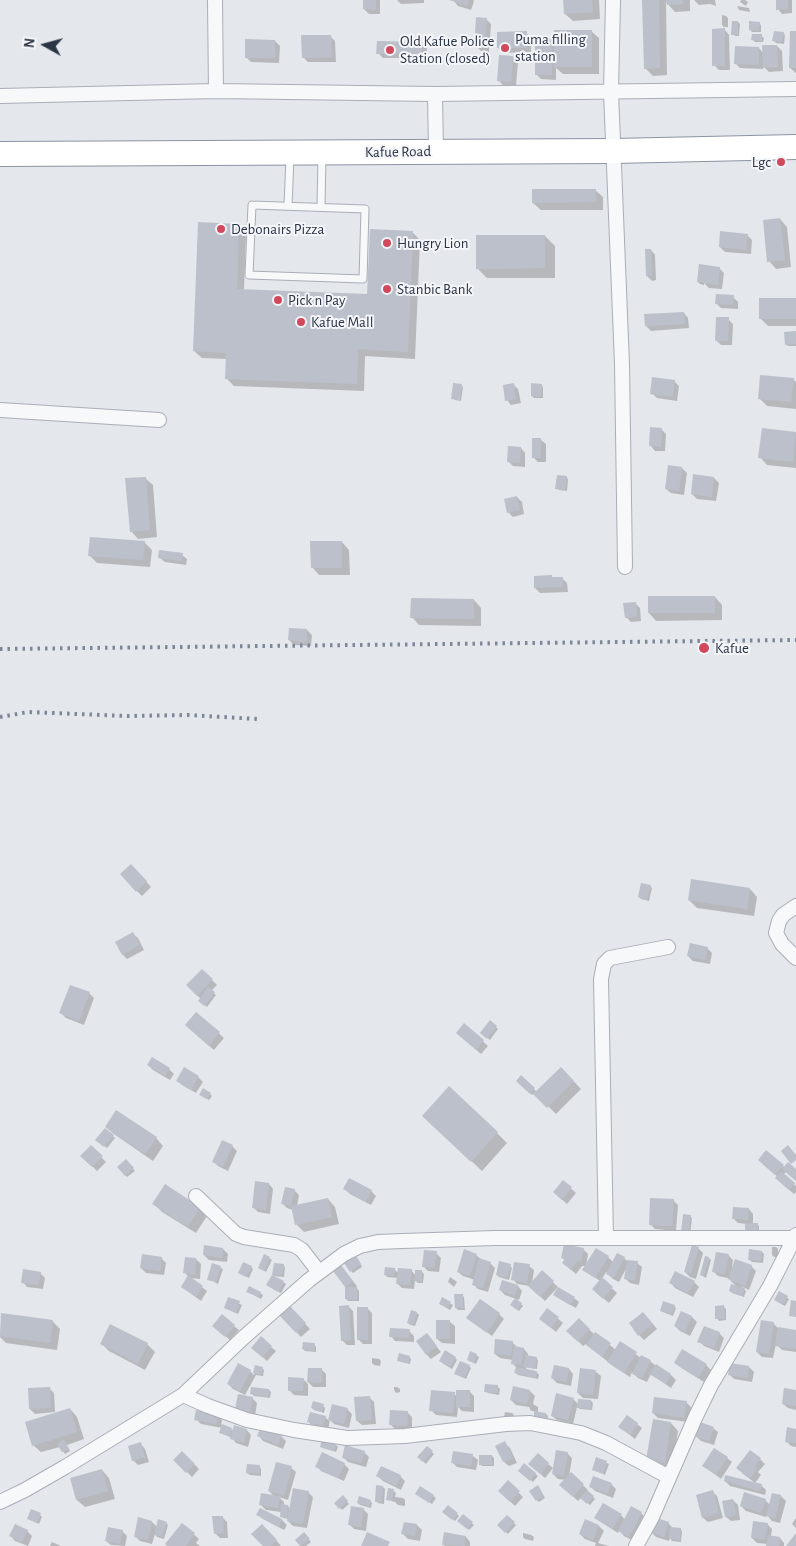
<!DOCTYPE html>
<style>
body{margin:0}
#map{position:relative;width:796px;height:1546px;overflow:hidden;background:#e4e7ec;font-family:"Alegreya Sans",sans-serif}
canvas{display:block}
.north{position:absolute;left:20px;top:20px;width:50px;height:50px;-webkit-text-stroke:4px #f4f6f9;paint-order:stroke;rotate:277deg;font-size:14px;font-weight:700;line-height:20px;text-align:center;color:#2b3445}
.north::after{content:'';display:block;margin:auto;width:18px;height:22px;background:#2b3445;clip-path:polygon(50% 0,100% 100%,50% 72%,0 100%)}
</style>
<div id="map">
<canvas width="796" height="1546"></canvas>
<div class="north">N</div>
</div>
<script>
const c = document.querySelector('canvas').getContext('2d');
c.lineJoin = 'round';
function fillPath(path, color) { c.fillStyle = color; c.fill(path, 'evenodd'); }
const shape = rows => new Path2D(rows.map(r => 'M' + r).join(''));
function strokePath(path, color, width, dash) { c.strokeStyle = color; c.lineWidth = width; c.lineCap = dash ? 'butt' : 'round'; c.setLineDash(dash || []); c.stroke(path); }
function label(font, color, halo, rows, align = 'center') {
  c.font = font + ' "Alegreya Sans",sans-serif'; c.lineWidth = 4; c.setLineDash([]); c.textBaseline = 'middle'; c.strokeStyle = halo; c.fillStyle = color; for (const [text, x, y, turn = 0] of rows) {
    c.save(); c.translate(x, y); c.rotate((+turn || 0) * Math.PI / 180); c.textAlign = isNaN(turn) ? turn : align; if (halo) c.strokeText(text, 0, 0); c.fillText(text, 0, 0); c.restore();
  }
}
fillPath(shape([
 [364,0,380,0,380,14,369,14,364,9],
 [397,0,424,0,424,3,401,4],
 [453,0,473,0,474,1,471,10,458,6],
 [564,0,599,0,600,19,573,21,565,14],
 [644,0,690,0,690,11,675,12,666,2,667,75,653,76,645,68],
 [694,0,715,0,716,6,710,4,699,5],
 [741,0,745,0,748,2,746,6,740,2],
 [777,0,792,0,792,13,782,14,778,9],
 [737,6,749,8,750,12,739,10],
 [722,15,726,16,728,18,728,27,724,27,722,25],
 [486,19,491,24,489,52,481,51,476,46],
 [738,22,740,24,739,36,735,36,733,34],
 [759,23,761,25,761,32,752,32,750,30],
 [725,30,729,35,730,70,719,70,714,65],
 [591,31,599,38,599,74,563,74,556,68,556,80,541,79,536,74,552,39,555,43],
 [796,32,796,73,790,68],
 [526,33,531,37,531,52,503,53,498,48],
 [783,33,785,35,784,44,776,43,774,41],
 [330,36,335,41,336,62,308,62,303,57],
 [761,36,764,38,763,42,755,42,753,40],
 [275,41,280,46,279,63,251,62,246,57],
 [422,43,427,48,426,58,383,58,378,53],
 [777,46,782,51,783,71,769,72,763,66,763,69,740,68,735,63,759,48,764,54],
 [513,57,518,62,516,86,503,85,498,80],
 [595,190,603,197,603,210,541,210,533,203],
 [780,219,787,227,791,267,776,269,769,261],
 [239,225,246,233,244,291,368,296,412,232,420,240,415,359,365,356,364,391,234,386,226,378,227,359,202,358,194,351],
 [747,235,752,240,751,254,725,252,720,247],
 [545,236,555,246,555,278,487,278,477,268],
 [651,250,655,255,656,280,652,281,647,276],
 [719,268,724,273,722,289,709,288,704,283,704,285,700,284,698,282],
 [733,297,738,302,738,309,721,308,716,303],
 [796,300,796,326,768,326,760,318],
 [684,313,688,318,689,328,651,331,646,326],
 [728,319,733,324,732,345,721,345,716,340],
 [796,333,796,346,788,346,786,344],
 [793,379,796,382,796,409,767,406,759,398],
 [674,381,679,386,677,401,657,398,652,393],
 [513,384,518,389,521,403,511,405,507,400],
 [461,385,463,387,461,401,455,400,453,398],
 [541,385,543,387,543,398,534,398,532,396],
 [661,429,666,434,665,451,655,451,651,446],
 [763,429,796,433,796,468,767,465,760,457],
 [541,440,546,444,546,462,538,462,533,457],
 [521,448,525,453,525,467,513,466,508,461],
 [682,468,687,473,684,495,671,493,666,489],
 [566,477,568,479,567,491,559,490,557,488],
 [145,478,153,485,157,537,138,539,131,531],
 [714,478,719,483,716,501,697,499,692,494],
 [517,497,522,502,524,514,513,517,508,512],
 [144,542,152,550,150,567,97,563,89,555],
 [342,542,349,550,350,575,319,575,312,567],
 [182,555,187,559,186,565,165,562,160,558],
 [562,578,567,583,568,592,540,593,535,588,553,579],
 [715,597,722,605,722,620,656,621,649,613],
 [474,600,481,608,481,626,419,625,412,617],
 [635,603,640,608,641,621,631,622,626,617],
 [307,630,312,635,311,646,294,645,289,640],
 [136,870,151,887,142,896,137,891],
 [650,886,652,888,649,901,641,899,639,897],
 [750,889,757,897,754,916,697,908,689,900],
 [133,934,138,938,144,950,127,959,123,955],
 [707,948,712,953,710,964,693,961,688,956],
 [202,970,217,985,211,991,216,995,207,1007,199,1001,201,999,187,985],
 [89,993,94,998,84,1025,66,1018,61,1013],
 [197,1013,224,1038,214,1050,191,1030],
 [490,1022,498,1029,490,1040,482,1033],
 [465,1025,488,1046,481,1054,463,1038],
 [148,1065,169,1069,174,1074,170,1080,153,1070],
 [561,1068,581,1089,556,1114,535,1093,532,1095,518,1081,521,1077,537,1092],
 [198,1077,203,1082,196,1093,182,1085,177,1080],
 [210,1094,212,1096,209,1100,203,1097],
 [434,1126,497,1133,507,1143,482,1171],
 [106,1127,156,1138,163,1146,153,1161,114,1134],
 [113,1136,115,1138,107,1148,99,1142],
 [232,1146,237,1151,228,1171,218,1166,213,1161],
 [91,1147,106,1162,97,1171,82,1156],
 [766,1151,785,1168,796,1171,796,1180,787,1171,783,1175,796,1186,796,1192,794,1194,781,1183,778,1177,764,1165],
 [126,1161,135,1171,127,1177,119,1167],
 [563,1181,576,1193,567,1204,559,1197],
 [269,1184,273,1189,270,1214,258,1212,253,1207],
 [345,1189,371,1191,376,1196,371,1205,350,1194],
 [294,1190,299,1195,297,1206,328,1199,335,1207,339,1224,304,1232,296,1224,293,1210,287,1208,282,1203],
 [673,1200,678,1205,676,1231,655,1229,650,1224],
 [154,1204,200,1208,207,1216,196,1233,162,1212],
 [749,1209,753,1214,753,1224,757,1224,759,1226,759,1234,747,1224,738,1223,733,1218],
 [690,1216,692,1218,690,1235,684,1235],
 [693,1247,699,1249,703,1253,696,1279,690,1277,685,1272],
 [772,1247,776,1247,778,1249,778,1257,774,1257,772,1255],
 [223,1249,228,1254,227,1262,209,1260,204,1255],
 [583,1249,588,1254,586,1266,608,1257,614,1263,624,1258,627,1261,637,1263,642,1267,639,1285,630,1283,625,1278,627,1267,619,1282,613,1279,606,1272,602,1279,617,1293,609,1303,598,1294,600,1281,584,1270,586,1266,582,1266,576,1274,569,1268,563,1258],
 [762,1252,764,1254,763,1263,752,1262,749,1259],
 [436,1253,441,1258,439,1272,428,1271,423,1266],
 [476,1255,482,1260,490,1263,495,1268,488,1292,478,1289,473,1284,475,1280,463,1276,458,1272],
 [728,1255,733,1260,732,1267,751,1266,756,1271,749,1290,741,1286,746,1291,744,1297,732,1293,730,1291,737,1287,728,1278,718,1276,713,1271],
 [265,1256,272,1260,266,1272,261,1269],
 [161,1258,166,1263,164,1275,146,1273,141,1268],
 [709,1258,711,1260,706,1278,701,1275],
 [196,1259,201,1264,200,1279,190,1278,207,1291,201,1301,182,1287,189,1277,185,1273],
 [358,1259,362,1267,353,1273,351,1271],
 [213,1265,223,1269,218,1284,209,1279],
 [283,1265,285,1267,284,1277,273,1276],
 [510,1266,512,1268,509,1280,499,1277,497,1275],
 [529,1266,534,1270,532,1284,542,1272,558,1287,545,1301,530,1286,517,1284,513,1279],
 [251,1267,253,1269,249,1278,241,1274],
 [341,1267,357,1286,356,1287,359,1291,359,1301,348,1301,346,1299,346,1287,335,1271],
 [394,1269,398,1273,411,1270,416,1276,422,1272,424,1274,423,1283,418,1283,415,1280,414,1289,402,1288,397,1283,398,1278,387,1277,385,1274],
 [40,1273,45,1278,43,1289,27,1287,23,1282],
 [273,1276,286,1284,281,1293,270,1287],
 [450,1277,457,1282,454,1287,448,1282],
 [694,1282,699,1287,693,1297,675,1288,671,1283],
 [518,1286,522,1291,519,1300,505,1295,500,1290],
 [248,1292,260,1293,263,1295,261,1299],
 [780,1293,789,1299,785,1306,778,1302],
 [462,1295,464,1297,465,1310,458,1310,456,1308],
 [555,1295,574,1298,579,1302,576,1308,560,1299],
 [229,1299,242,1305,238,1314,225,1308],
 [442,1299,453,1305,450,1310,440,1304],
 [521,1304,523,1306,519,1311,514,1307],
 [348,1306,353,1311,355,1345,347,1345,342,1340],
 [674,1306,676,1308,673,1316,661,1311],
 [289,1307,310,1329,301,1337,281,1315],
 [724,1307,726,1309,726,1320,719,1321,717,1318],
 [367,1308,372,1313,372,1344,363,1344,358,1339],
 [547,1309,563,1323,556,1332,545,1323],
 [682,1312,692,1317,697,1322,690,1336,680,1331,675,1326],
 [417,1313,419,1315,415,1326,410,1325,408,1323],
 [2,1314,52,1321,60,1329,57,1350,6,1343,0,1337],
 [499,1314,504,1319,492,1336,468,1318],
 [648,1318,657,1329,644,1340,639,1335],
 [579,1320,595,1335,596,1334,616,1350,620,1343,641,1358,650,1361,656,1366,671,1375,676,1380,671,1388,651,1374,647,1382,638,1378,632,1372,630,1377,613,1366,586,1344,583,1346,568,1331],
 [450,1322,455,1326,455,1344,442,1343,437,1339],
 [773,1323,778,1328,796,1331,796,1352,782,1350,776,1344,773,1358,762,1357,757,1352],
 [111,1325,147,1344,155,1352,145,1370,109,1351,102,1344],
 [234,1326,239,1330,230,1340,218,1330],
 [409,1331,414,1336,414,1342,395,1341,391,1336],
 [719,1333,724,1338,719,1352,704,1346,699,1341],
 [431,1340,441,1352,431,1359,426,1354],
 [512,1342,517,1347,524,1349,528,1354,528,1356,536,1358,538,1360,537,1369,526,1367,526,1369,536,1371,539,1375,538,1379,518,1375,516,1373,517,1368,512,1363,513,1360,500,1358,495,1354],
 [314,1344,316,1347,316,1352,305,1351,303,1349],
 [271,1347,276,1351,267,1361,258,1353],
 [476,1355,479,1357,476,1364,468,1360],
 [409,1357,411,1359,410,1364,401,1362,398,1360],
 [372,1358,379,1359,381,1361,380,1366,374,1365,372,1363],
 [455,1358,457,1360,452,1369,442,1363],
 [675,1362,706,1365,711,1370,704,1382,680,1367],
 [239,1365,250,1371,254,1375,256,1367,262,1368,264,1370,263,1376,256,1375,245,1395,233,1389,228,1384],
 [469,1366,471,1368,466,1379,458,1375],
 [749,1367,754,1372,752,1382,734,1379,729,1374],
 [309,1369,322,1370,326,1374,326,1387,313,1387,308,1382],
 [569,1369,573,1374,571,1386,557,1383,552,1378],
 [581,1370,596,1372,601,1376,598,1399,583,1398,578,1393],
 [303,1379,308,1384,308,1396,294,1395,289,1390],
 [394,1387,397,1387,400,1389,400,1392,396,1393,394,1390],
 [498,1387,500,1389,499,1395,488,1393,486,1391],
 [49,1388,54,1393,55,1412,35,1414,30,1409],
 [269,1390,271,1392,270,1398,254,1396,252,1394],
 [469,1391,474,1396,474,1412,462,1411,458,1407,457,1417,436,1415,431,1410,454,1394,458,1397],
 [530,1391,535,1396,533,1404,538,1407,538,1413,546,1414,548,1416,547,1421,537,1420,536,1411,531,1411,529,1407,516,1405,511,1400],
 [796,1392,796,1410,788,1408,783,1404],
 [369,1397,374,1402,376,1424,362,1425,357,1421],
 [252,1398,257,1403,255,1416,237,1409],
 [573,1399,578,1404,591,1401,593,1403,592,1410,580,1409,577,1407,573,1424,557,1420,552,1416],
 [686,1402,691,1407,689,1422,658,1418,653,1413],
 [323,1406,325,1408,324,1413,314,1410,312,1408],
 [333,1406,347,1409,352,1414,349,1428,334,1424,330,1420,328,1430,313,1427,309,1422,325,1417,329,1421],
 [70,1409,77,1417,84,1439,67,1445,70,1451,65,1454,60,1447,41,1452,33,1445],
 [407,1412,412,1417,412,1430,396,1430,391,1425],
 [505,1412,512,1413,514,1415,513,1420,504,1417],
 [217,1415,222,1420,221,1425,234,1431,247,1430,251,1435,248,1447,236,1443,232,1438,223,1434,221,1432,222,1428,201,1424,196,1419],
 [627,1416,642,1428,635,1439,620,1427],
 [671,1423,678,1431,672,1470,655,1467,648,1459],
 [713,1428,718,1432,714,1445,701,1441,696,1436],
 [796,1430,796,1447,791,1446,786,1441],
 [259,1436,281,1436,286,1441,283,1449,263,1441],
 [505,1443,510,1448,517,1463,509,1466,504,1462,497,1447],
 [141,1444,145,1449,149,1462,138,1465,133,1460],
 [336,1445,338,1447,336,1452,323,1448,321,1446],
 [427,1448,434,1454,426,1464,419,1457],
 [182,1452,199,1469,192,1477,175,1460],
 [364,1452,369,1457,366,1467,348,1462,343,1457],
 [567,1453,572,1458,569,1476,571,1474,588,1490,587,1491,595,1499,590,1505,581,1498,578,1501,561,1485,566,1480,558,1479,553,1474],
 [322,1454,344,1464,349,1469,344,1481,321,1471,317,1466],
 [473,1456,478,1460,476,1470,457,1467,452,1462],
 [492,1456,494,1458,494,1466,482,1466,480,1464],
 [727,1458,732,1462,721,1479,704,1466],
 [596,1459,609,1464,605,1475,593,1469],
 [760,1459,765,1464,758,1472,761,1475,755,1483,742,1473],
 [548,1464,553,1468,545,1478,535,1469],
 [525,1465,538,1476,533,1482,519,1471],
 [259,1466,261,1469,261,1476,250,1475,247,1473],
 [291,1468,296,1472,288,1500,279,1497,284,1502,284,1506,288,1506,290,1509,308,1492,313,1497,307,1528,293,1526,288,1521,289,1519,283,1518,281,1516,281,1512,266,1510,261,1505,275,1497,269,1491],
 [382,1468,400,1476,405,1481,401,1490,383,1481,378,1476],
 [102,1470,109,1478,115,1499,85,1507,77,1500,71,1479],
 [725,1481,761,1485,766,1490,765,1495,730,1486],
 [508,1482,523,1497,515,1506,499,1491],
 [611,1484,616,1489,613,1498,595,1491,591,1487],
 [383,1487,385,1489,384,1504,378,1503,376,1501],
 [420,1487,436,1498,432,1504,419,1496],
 [540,1489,545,1498,539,1502,537,1500],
 [394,1491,396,1493,395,1497,403,1498,405,1500,405,1506,398,1505,394,1501,394,1502,387,1499],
 [712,1491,717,1496,723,1518,708,1522,703,1518],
 [781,1496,786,1501,780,1523,772,1521,767,1515,766,1517,746,1511,741,1506,765,1500,770,1505],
 [343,1497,349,1504,342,1510,336,1503],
 [733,1500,738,1505,740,1520,731,1521,726,1517],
 [370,1501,372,1503,371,1508,360,1505,358,1503],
 [448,1506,459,1516,455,1521,444,1512],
 [260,1509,282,1520,287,1525,284,1530,263,1519,258,1514],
 [363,1509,368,1514,366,1531,354,1529,350,1525],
 [641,1513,646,1518,634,1541,624,1536,619,1530,618,1533,601,1522,596,1517,621,1515,625,1520],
 [40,1515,42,1517,39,1524,29,1519],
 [463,1515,474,1525,469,1530,459,1520],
 [222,1517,227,1522,228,1538,220,1538,215,1533],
 [507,1517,516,1525,508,1534,499,1525],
 [796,1518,796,1528,792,1524],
 [139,1519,152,1522,157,1527,166,1523,168,1525,164,1539,157,1537,155,1534,152,1544,140,1541,135,1536],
 [586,1520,599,1526,604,1531,598,1543,609,1546,595,1546,596,1543,585,1539,580,1534],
 [668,1523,673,1528,680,1529,682,1531,681,1542,672,1541,670,1538,669,1541,656,1537,651,1532],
 [182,1524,199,1539,196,1543,200,1546,169,1546],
 [767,1524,772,1529,771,1536,780,1538,784,1543,784,1546,768,1546,768,1544,757,1543,752,1538],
 [417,1525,422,1530,420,1541,408,1539,403,1534],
 [267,1530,281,1546,264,1546],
 [27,1531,32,1536,28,1546,15,1541,11,1536],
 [122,1531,127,1536,125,1546,111,1545,106,1541],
 [523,1533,531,1535,534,1537,533,1541,525,1539,523,1537],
 [304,1534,311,1542,306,1546,301,1546,297,1540],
 [466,1537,470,1542,470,1546,445,1546,443,1544],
 [52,1542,61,1546,50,1546]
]), '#0003');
fillPath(shape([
 [363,0,376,0,376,10,363,9],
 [449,0,469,0,467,6],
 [563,0,592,0,593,12,564,14],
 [642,0,659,0,660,68,644,69],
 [666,0,683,0,683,4,667,5],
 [776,0,788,0,788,9,776,10],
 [476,17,487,18,485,48,474,47],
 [732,21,738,21,738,35,731,35],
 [749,21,760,22,759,31,749,30],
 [725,28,725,66,712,66,712,29],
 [554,30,592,30,592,67,554,67],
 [527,31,527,48,497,48,497,32],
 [774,31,784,32,782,42,772,41],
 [790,31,796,31,796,68,789,68],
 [752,34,762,34,762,41,751,40],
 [301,35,331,35,332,57,302,58],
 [535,38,552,38,552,75,535,75],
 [245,39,275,40,275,58,245,58],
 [377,41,422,42,422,54,376,54],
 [762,45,777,45,778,67,763,68],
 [735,46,759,47,759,65,734,64],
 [499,55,513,56,511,82,497,81],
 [532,189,596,189,596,202,532,203],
 [780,218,785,260,767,262,763,220],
 [198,222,239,224,237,289,367,294,370,229,413,231,408,352,358,349,357,384,225,379,226,353,193,351],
 [720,231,748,234,746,250,719,247],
 [476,235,545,235,545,268,476,269],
 [645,249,651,249,652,276,646,276],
 [699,264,720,267,718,285,697,282],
 [716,294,734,295,733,305,715,304],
 [759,298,796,298,796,319,759,319],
 [684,312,685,324,645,326,644,314],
 [716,317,729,317,728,341,715,341],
 [796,331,796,344,785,345,784,332],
 [760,375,794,378,791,402,758,399],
 [652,377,675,380,673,397,650,394],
 [453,383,462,384,460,400,451,399],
 [514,383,516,399,505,401,503,385],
 [531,383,542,384,541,397,531,396],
 [650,427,662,428,661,447,649,446],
 [762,428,796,432,793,462,758,458],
 [532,438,541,438,541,458,532,458],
 [508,446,521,447,520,463,507,462],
 [668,465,682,467,679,491,665,489],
 [693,474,714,477,712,497,691,494],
 [557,475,567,476,565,490,555,489],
 [146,477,150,530,130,532,125,478],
 [517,496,520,510,507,513,504,499],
 [90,537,145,541,143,560,88,556],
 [310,541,342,541,342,568,311,568],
 [159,550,183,553,182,561,158,558],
 [552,575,552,577,563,577,563,587,534,588,534,576],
 [648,596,715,596,715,613,648,613],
 [411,598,474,599,474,619,410,618],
 [636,602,637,617,625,618,623,603],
 [289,628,307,629,307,642,288,640],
 [131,864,147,881,136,892,120,874],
 [691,879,750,888,747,909,688,900],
 [641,883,651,885,647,900,638,897],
 [133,932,140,945,122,955,115,942],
 [690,943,708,947,705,960,687,956],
 [202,969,213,979,197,996,186,985],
 [70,985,90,992,79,1021,59,1013],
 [208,987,215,992,204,1006,198,1001],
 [196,1012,220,1032,209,1046,185,1025],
 [490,1020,497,1026,487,1039,480,1033],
 [464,1023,484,1040,476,1050,456,1033],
 [152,1057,170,1068,165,1076,147,1065],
 [184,1067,199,1076,191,1090,176,1081],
 [561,1067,574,1081,547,1108,533,1094],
 [521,1075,535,1088,530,1094,516,1081],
 [449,1086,498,1132,471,1162,422,1116],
 [203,1088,211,1093,207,1099,199,1095],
 [116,1110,157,1137,145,1154,105,1127],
 [105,1128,114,1135,104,1147,95,1140],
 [222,1140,233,1145,223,1167,212,1162],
 [91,1145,103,1156,92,1167,80,1156],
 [788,1145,796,1155,796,1160,791,1164,781,1151],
 [766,1150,784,1165,775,1175,758,1160],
 [126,1159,134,1168,125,1176,117,1167],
 [788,1162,796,1169,796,1181,782,1169],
 [781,1171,795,1183,789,1190,775,1178],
 [349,1178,372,1190,366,1202,343,1189],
 [563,1180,572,1187,562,1200,553,1192],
 [255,1181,269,1183,266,1210,252,1208],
 [165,1184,200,1207,188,1227,152,1204],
 [285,1187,295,1189,291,1206,281,1204],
 [328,1198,332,1217,295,1225,291,1206],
 [650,1198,674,1199,672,1226,649,1225],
 [733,1207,749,1208,748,1220,732,1219],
 [683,1214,691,1215,688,1234,681,1233],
 [745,1223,758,1223,758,1232,745,1232],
 [564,1244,584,1248,581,1262,577,1261,571,1270,562,1263,565,1259,561,1258],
 [204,1245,223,1248,222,1258,203,1255],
 [692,1245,699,1247,691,1274,684,1272],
 [596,1248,609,1256,595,1278,582,1270],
 [464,1249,477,1254,470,1276,457,1272],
 [749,1249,762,1251,761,1261,748,1260],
 [424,1250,437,1251,434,1268,422,1267],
 [716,1252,729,1254,725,1274,712,1272],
 [617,1253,625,1257,614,1278,606,1274],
 [142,1254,162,1257,160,1271,140,1268],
 [264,1254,270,1257,264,1271,258,1268],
 [356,1256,361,1264,350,1272,344,1263],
 [705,1256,709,1257,704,1276,700,1275],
 [185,1257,196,1258,195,1275,183,1273],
 [479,1258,491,1262,483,1288,472,1285],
 [735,1259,752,1265,745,1286,728,1279],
 [627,1260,638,1261,635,1281,624,1279],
 [499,1261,511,1264,507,1278,496,1275],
 [243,1262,252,1266,246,1277,238,1273],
 [514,1262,530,1264,527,1283,511,1280],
 [212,1263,221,1266,216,1282,207,1280],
 [274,1263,284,1264,282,1275,272,1275],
 [341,1265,353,1281,345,1287,333,1271],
 [385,1267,395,1268,394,1276,384,1275],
 [398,1268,412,1269,410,1285,396,1284],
 [23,1269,41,1272,38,1285,21,1283],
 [415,1270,422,1270,422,1282,415,1281],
 [542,1270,554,1281,540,1297,528,1286],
 [675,1271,695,1281,688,1293,669,1283],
 [188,1275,203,1286,196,1297,181,1287],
 [272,1275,284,1281,278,1292,266,1285],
 [602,1277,613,1287,603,1299,592,1289],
 [502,1280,518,1285,515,1296,499,1290],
 [731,1284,745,1288,742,1296,729,1291],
 [249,1286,261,1292,259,1297,246,1292],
 [345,1287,357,1287,357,1300,345,1299],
 [558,1287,575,1297,570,1305,553,1295],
 [779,1291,788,1296,783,1305,774,1300],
 [454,1294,463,1294,463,1308,455,1308],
 [228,1297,240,1301,236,1313,224,1308],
 [442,1297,451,1302,448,1308,439,1304],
 [515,1298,522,1303,517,1310,510,1305],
 [480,1299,500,1313,487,1333,466,1318],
 [791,1300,796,1301,796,1317,789,1316],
 [663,1301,675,1305,671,1315,660,1311],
 [289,1305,306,1323,296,1333,279,1315],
 [349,1305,351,1340,341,1341,339,1306],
 [724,1305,725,1319,715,1319,715,1306],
 [357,1307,368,1307,368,1340,357,1340],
 [547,1308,559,1317,551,1328,539,1319],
 [411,1310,417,1312,413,1325,407,1323],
 [681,1311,692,1316,685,1332,674,1326],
 [643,1312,653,1324,638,1336,629,1323],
 [1,1313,53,1320,50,1343,0,1336],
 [222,1314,235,1325,225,1337,212,1326],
 [579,1318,590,1329,578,1342,566,1331],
 [436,1320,450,1320,450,1339,436,1339],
 [761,1320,774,1322,769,1354,756,1352],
 [110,1324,148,1343,138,1364,100,1344],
 [704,1326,720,1332,714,1348,697,1342],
 [778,1327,796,1330,796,1349,775,1346],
 [390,1328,410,1329,409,1338,389,1337],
 [595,1332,611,1343,602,1357,586,1345],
 [427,1333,437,1346,426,1355,416,1341],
 [261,1336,272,1346,262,1357,251,1348],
 [495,1339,513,1341,511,1356,494,1354],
 [620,1341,637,1352,624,1373,607,1362],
 [303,1342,315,1343,314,1351,302,1349],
 [514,1346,524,1348,521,1365,511,1364],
 [682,1349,707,1364,698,1378,674,1363],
 [445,1350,456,1357,450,1367,439,1361],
 [470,1351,477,1354,474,1363,467,1360],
 [399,1353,410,1356,408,1363,397,1361],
 [526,1355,537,1357,535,1369,523,1367],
 [641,1355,651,1360,642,1378,632,1374],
 [460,1361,470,1365,464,1378,454,1374],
 [238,1363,251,1370,240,1391,227,1384],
 [730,1363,749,1366,748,1378,728,1375],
 [656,1364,671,1374,666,1384,649,1374],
 [255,1365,263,1367,261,1375,253,1373],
 [554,1365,569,1368,566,1382,551,1378],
 [516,1367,537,1372,536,1378,514,1373],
 [308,1368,322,1368,322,1383,307,1382],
 [580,1368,596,1370,593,1395,577,1393],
 [288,1377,304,1378,303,1391,288,1391],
 [485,1384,498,1385,498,1393,484,1392],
 [513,1386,530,1390,527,1404,510,1400],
 [50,1387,51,1408,29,1409,28,1388],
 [251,1387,269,1389,268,1397,250,1394],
 [784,1388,796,1390,796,1406,782,1404],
 [431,1390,455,1392,453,1413,429,1411],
 [456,1390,470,1390,470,1407,456,1407],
 [556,1393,574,1398,568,1420,551,1416],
 [238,1394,253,1397,250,1412,235,1409],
 [370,1396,372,1420,356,1421,354,1397],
 [654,1397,687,1401,684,1418,652,1413],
 [578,1399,591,1400,591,1409,577,1408],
 [313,1401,324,1404,322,1412,311,1408],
 [332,1404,348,1408,344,1424,328,1420],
 [70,1408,77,1432,32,1446,25,1422],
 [196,1410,218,1414,216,1424,194,1420],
 [390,1410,408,1411,407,1426,389,1425],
 [534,1411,546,1413,546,1419,534,1418],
 [310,1412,326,1416,323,1426,307,1422],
 [627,1415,638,1423,630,1435,618,1427],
 [653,1419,671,1422,665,1463,646,1460],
 [700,1422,714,1427,709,1441,694,1436],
 [222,1424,232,1428,229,1436,219,1433],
 [234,1425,247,1429,244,1443,230,1439],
 [261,1427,282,1435,278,1445,257,1436],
 [787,1427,796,1429,796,1443,785,1442],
 [322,1439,336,1443,334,1451,320,1447],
 [64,1440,69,1449,62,1452,57,1444],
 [505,1441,513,1458,503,1462,495,1446],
 [141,1442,145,1457,132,1461,128,1446],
 [345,1445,365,1451,361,1463,342,1458],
 [427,1446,433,1451,423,1462,417,1457],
 [714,1448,728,1457,716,1475,702,1466],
 [556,1450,568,1452,564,1476,552,1474],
 [750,1450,761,1458,754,1467,757,1469,750,1479,736,1468],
 [182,1451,195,1464,186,1473,173,1460],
 [453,1451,473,1454,471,1466,451,1463],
 [322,1452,345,1463,338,1478,315,1467],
 [538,1453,549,1463,540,1474,528,1464],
 [479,1455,492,1455,492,1465,479,1465],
 [596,1457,607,1461,603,1474,592,1470],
 [276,1462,292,1466,284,1496,268,1491],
 [524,1463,536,1473,530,1481,518,1471],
 [247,1464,260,1465,259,1474,246,1473],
 [381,1466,401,1475,396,1486,376,1476],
 [102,1469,108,1491,76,1500,70,1478],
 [571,1472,584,1484,573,1497,559,1485],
 [725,1475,762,1484,760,1491,724,1481],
 [593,1476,612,1483,608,1494,589,1487],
 [508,1480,520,1491,510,1502,498,1491],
 [376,1485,383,1486,382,1502,375,1502],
 [538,1485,544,1496,536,1501,529,1491],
 [420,1486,434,1495,429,1503,415,1494],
 [293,1488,309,1491,303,1524,287,1521],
 [388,1488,394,1489,392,1501,386,1500],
 [587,1490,594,1496,587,1504,580,1498],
 [713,1490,719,1513,702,1518,696,1495],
 [744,1492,766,1499,761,1513,740,1506],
 [261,1493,280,1496,278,1508,259,1505],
 [772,1493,781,1495,775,1519,766,1516],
 [343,1495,348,1501,339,1509,334,1503],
 [359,1496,371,1500,369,1506,357,1503],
 [733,1499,736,1515,725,1517,722,1501],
 [603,1503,622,1514,612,1529,594,1518],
 [281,1504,288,1505,287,1518,280,1517],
 [448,1505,458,1513,452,1520,442,1512],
 [351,1506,364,1508,361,1527,348,1525],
 [631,1506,642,1512,629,1537,618,1531],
 [260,1508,282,1519,279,1526,256,1515],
 [31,1509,41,1513,37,1523,27,1519],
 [463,1514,473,1522,467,1529,457,1521],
 [507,1515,515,1522,505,1533,497,1525],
 [212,1516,223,1516,224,1533,214,1534],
 [138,1517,152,1521,148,1540,134,1537],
 [654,1517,669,1522,664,1537,649,1532],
 [158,1519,167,1522,162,1537,154,1535],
 [585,1519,599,1525,593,1540,579,1534],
 [753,1521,768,1523,765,1540,751,1538],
 [404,1522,417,1524,415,1536,401,1534],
 [182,1523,195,1533,186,1546,167,1546,165,1544],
 [15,1524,28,1530,22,1542,9,1536],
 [262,1524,277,1540,271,1546,263,1546,251,1534],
 [108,1527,123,1530,120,1544,105,1541],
 [670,1527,681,1528,680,1540,669,1539],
 [304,1532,310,1539,300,1546,295,1540],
 [367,1532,390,1542,388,1546,361,1546],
 [444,1532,466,1536,465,1546,442,1545],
 [796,1533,796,1546,786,1546],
 [768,1535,780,1537,779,1546,766,1546]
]), '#bbc0ca');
const service = shape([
 [252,205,365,209,363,279,249,275,252,205],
 [288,206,290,157],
 [321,207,322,155]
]);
const minor = shape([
 [215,0,216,91],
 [613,0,611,92,622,364,625,567],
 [435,94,436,152],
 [0,96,216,91,435,94,796,89],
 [0,410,159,420],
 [796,906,783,915,779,921,776,933,782,944,796,958],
 [196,1196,236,1234,244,1237,294,1245,302,1250,319,1272],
 [606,1238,601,979,604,964,610,958,668,947],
 [183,1395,208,1406,247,1420,294,1430,347,1438,405,1436,506,1424,530,1423,581,1433,606,1443,669,1477],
 [0,1502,25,1490,65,1467,183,1395,243,1338,309,1280,344,1254,360,1246,378,1242,402,1241,495,1238,796,1238],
 [636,1546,652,1517,695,1418,711,1385,770,1286,796,1235]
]);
const trunk = shape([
 [0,154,613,151,796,147]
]);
strokePath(service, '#a9aeb7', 9);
strokePath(minor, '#a9aeb7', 16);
strokePath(trunk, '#8b94a3', 26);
strokePath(service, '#f7f8fa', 7);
strokePath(minor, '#f7f8fa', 14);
strokePath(trunk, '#fff', 24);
strokePath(shape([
 [0,649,796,640],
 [0,717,28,712,127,716,188,715,257,719]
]), '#7d8696', 4, [2.5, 5]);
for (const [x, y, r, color] of [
 [505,48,5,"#d1495b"],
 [390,50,5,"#d1495b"],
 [781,162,5,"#d1495b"],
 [221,229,5,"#d1495b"],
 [387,243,5,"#d1495b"],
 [387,289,5,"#d1495b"],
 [278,300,5,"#d1495b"],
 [301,322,5,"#d1495b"],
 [704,648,6,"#d1495b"]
]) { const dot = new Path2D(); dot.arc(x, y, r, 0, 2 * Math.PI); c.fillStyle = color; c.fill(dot); strokePath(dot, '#f4f6f9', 2); }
label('15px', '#2b3445', '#f4f6f9', [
 ["Puma filling",515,39],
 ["station",515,56],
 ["Old Kafue Police",400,41],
 ["Station (closed)",400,58],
 ["Lgc",771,162,"right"],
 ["Debonairs Pizza",231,229],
 ["Hungry Lion",397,243],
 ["Stanbic Bank",397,289],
 ["Pick n Pay",288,300],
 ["Kafue Mall",311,322],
 ["Kafue",715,648]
], 'left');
label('15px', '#2b3445', '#f4f6f9', [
 ["Kafue Road",398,152,-1]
]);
</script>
